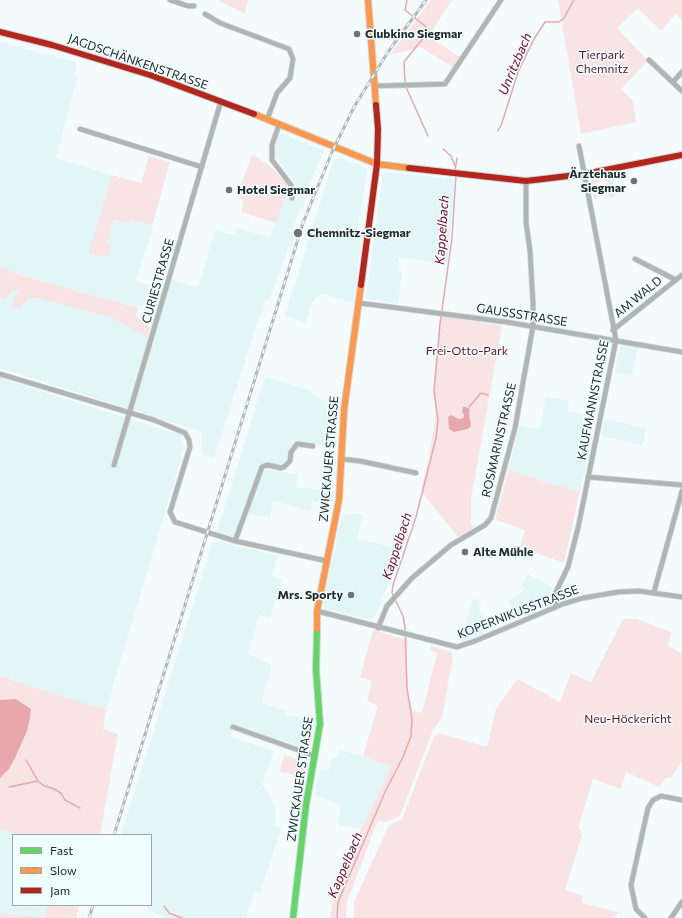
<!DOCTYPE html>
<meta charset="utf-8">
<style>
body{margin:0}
#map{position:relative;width:682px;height:918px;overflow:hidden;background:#f4fbfc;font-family:Commissioner,sans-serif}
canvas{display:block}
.legend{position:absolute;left:12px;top:834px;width:140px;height:72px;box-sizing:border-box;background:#f1feff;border:1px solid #9ea9aa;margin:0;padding:5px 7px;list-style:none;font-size:12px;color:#222a2a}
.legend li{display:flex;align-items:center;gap:8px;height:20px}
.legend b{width:20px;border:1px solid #9ea9aa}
</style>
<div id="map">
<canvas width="682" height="918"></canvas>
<ul class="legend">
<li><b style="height:5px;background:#63d668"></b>Fast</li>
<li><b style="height:5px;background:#ff974d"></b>Slow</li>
<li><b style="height:5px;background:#b3261e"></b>Jam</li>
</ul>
</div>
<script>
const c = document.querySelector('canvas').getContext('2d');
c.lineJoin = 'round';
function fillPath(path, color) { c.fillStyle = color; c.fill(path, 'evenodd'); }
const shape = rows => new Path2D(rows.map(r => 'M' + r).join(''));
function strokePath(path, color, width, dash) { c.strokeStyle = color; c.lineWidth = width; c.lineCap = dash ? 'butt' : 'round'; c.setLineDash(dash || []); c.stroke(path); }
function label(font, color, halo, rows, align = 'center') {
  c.font = font + ' Commissioner,sans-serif'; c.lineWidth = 3; c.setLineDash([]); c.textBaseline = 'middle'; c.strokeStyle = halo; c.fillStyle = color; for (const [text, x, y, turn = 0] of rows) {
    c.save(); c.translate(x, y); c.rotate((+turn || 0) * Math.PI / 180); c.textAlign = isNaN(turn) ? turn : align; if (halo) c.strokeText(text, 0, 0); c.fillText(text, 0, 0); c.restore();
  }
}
fillPath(shape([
 [0,42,75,62,77,66,74,74,78,75,56,158,112,175,90,253,107,258,111,244,107,243,114,219,129,224,131,220,153,227,136,281,149,285,143,306,139,305,138,308,22,275,19,284,150,327,166,278,198,288,215,230,235,235,237,228,270,238,286,195,293,198,296,185,274,154,275,145,281,133,324,151,309,186,303,208,300,207,292,231,295,233,291,247,288,246,278,278,269,300,265,299,262,315,260,315,214,458,202,454,202,432,0,368],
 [340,158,366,168,367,172,357,230,361,241,354,303,322,294,313,300,306,323,285,316,334,159],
 [386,172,453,179,455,190,447,263,399,258,398,270,402,271,398,304,368,299,366,297,383,175],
 [623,344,638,347,632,376,615,373,619,350],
 [265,377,309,390,321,400,339,403,336,448,297,442,292,445,289,450,288,463,284,466,264,463,259,468,234,537,217,532],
 [0,378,181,435,184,448,106,710,0,676],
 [546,397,569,401,567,411,585,414,580,436,592,438,580,491,541,481,509,469,519,425,540,429],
 [605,419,646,428,642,445,601,436],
 [270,470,298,474,296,487,335,491,333,502,312,501,311,512,273,500,270,517,247,514,263,471],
 [353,513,363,515,357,539,402,549,375,616,370,620,325,609,323,605,342,514,351,516],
 [213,541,278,555,272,576,282,580,270,618,259,615,248,654,272,665,261,703,285,710,286,715,315,720,313,735,309,746,307,749,234,724,231,737,274,751,262,784,275,805,275,825,282,828,260,893,254,892,246,918,166,918,148,910,147,905,151,905,151,835,121,835],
 [528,574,552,588,549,600,546,604,537,608,538,610,511,621,505,613,513,608,509,602,526,589,521,586],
 [473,598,481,602,479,612,483,616,487,632,463,642,461,641],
 [340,750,363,756,391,767,361,829,338,825,341,810,335,802,314,796,321,768,329,770,332,758,337,759],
 [0,829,16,835,13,835,13,905,48,905,45,917,0,913]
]), '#e2f6f7');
fillPath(shape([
 [218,0,248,0,245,14],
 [431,0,452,0,433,29,437,42,460,57,453,67,420,47,390,55],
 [558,0,682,0,682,20,675,14,661,31,638,8,617,28,648,61,621,89,633,101,636,122,581,134],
 [252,155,269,165,289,186,276,223,241,212,244,202,237,195],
 [149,156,170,162,152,226,131,220,129,224,114,220,107,242,111,244,107,258,89,253,112,175,141,183],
 [628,172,629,177,612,178,615,197,609,198,607,181,596,183,598,199,594,199,591,179],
 [0,267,21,275,138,308,136,316,150,327,147,337,110,317,37,298,29,298,19,308,11,308,14,297,20,291,12,291,5,299,0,297],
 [440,315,502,326,471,499,471,522,473,528,458,537,421,491,429,457,436,415,433,391],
 [466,407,470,409,469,413,471,426,468,429,454,432,450,430,448,420,451,415,459,419,463,418,464,415,463,408],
 [509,469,541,481,580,491,564,563,520,547,525,530,495,520],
 [623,619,637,619,671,632,668,646,682,653,682,761,671,778,667,777,659,787,626,772,621,789,593,779,579,826,582,835,565,890,583,896,581,903,619,912,613,918,354,918,354,902,389,825,402,819,434,737,439,733,487,747,496,709,517,679,560,702,571,673,591,682],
 [373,630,408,640,406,659,407,688,413,711,422,713,437,653,430,650,431,646,451,652,453,657,442,717,433,730,400,816,386,822,378,820,347,902,346,918,330,918,334,893,361,829,391,767,363,756,378,706,367,701,372,681,360,677],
 [0,676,106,710,103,729,118,734,100,835,16,835,0,829,0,778,9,769,15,758,27,731,31,710,16,699,0,700],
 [284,755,306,762,308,764,305,777,280,772],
 [48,905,79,905,76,918,0,918,0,913,44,917]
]), '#f8e4e5');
fillPath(shape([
 [463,407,466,407,470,409,469,413,471,426,468,429,454,432,449,429,448,417,451,415,459,419,463,418,464,415,462,411],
 [16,699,31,709,30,718,27,731,15,758,9,769,0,778,0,700]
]), '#e6a8ad');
strokePath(shape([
 [405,83,404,62,428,32,425,26,405,10,407,0],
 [406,87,428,136],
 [498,131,502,123,518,72,534,39,545,22,559,22,564,18,574,0],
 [443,149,451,156,455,166],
 [455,171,457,158],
 [469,407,481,393,488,395],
 [26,760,38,781,44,786,52,788,61,793,65,800,80,808],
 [9,787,38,781],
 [164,906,169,913,182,918],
 [337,918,338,902,385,792,403,757,411,736,412,719,407,688,405,627,403,616,392,593,393,585,416,517,436,438,438,420,434,391,440,324,452,238,456,175]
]), '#e6a8ad', 1.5);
const street = shape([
 [170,0,188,6,194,6],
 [205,14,220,23,289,49,293,59,290,78,277,93,267,120],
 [649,60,682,91],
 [673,82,682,72],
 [375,86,445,84,501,0],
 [279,125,272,145,272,160,291,185,292,198],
 [80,129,202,167],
 [635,259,676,280],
 [359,303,506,322,682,352],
 [613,330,682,275],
 [0,374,154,420,185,433,189,440,190,447,170,512,175,522,235,541,327,561],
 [341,459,360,461,416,473],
 [114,465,221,101],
 [588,477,682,485],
 [235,541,262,467,267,465,281,468,284,467,290,461,291,452,297,444,313,446],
 [654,592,682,491],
 [556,607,554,596,568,567,578,528,616,340,579,146],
 [317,611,457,647,475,641,563,604,583,598,618,592,639,591,682,597],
 [378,628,387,606,412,578,451,545,485,525,491,518,515,428,533,326,533,303,530,251,526,222,526,181],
 [233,727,315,756],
 [645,918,636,909,631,885,648,808,653,800,661,796,682,800],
 [671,918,682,902]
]);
const fast = shape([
 [293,918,306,805,320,724,316,670,317,629]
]);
const slow = shape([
 [368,0,376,105],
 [254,114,377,164,409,168],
 [317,629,317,611,339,500,344,410,361,285]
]);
const jam = shape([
 [0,32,52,45,150,75,254,114],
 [409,168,526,181,585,174,682,155],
 [361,285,377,164,378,129,376,105]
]);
strokePath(street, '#cfd5d5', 6);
strokePath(fast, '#cfd5d5', 8);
strokePath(slow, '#cfd5d5', 8);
strokePath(jam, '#cfd5d5', 8);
strokePath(street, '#b0b4b4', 4.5);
strokePath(fast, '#63d668', 6);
strokePath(slow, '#ff974d', 6);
strokePath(jam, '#b3261e', 6);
const rail = shape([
 [114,835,303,223,332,152,354,107,388,52,426,0],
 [89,918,93,905]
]);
strokePath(rail, '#b3b8b9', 3);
strokePath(rail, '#f1feff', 1.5, [4.5]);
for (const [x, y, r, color] of [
 [357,34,4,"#6c7374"],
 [634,181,4,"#6c7374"],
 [229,190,4,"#6c7374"],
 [298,233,5,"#6c7374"],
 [465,552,4,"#6c7374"],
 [351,595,4,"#6c7374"]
]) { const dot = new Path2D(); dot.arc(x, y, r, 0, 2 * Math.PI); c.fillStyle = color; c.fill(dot); strokePath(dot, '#f1feff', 1.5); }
label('bold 12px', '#222a2a', '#f1feff', [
 ["Clubkino Siegmar",365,34],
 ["Ärztehaus",626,174,"right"],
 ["Siegmar",626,188,"right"],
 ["Hotel Siegmar",237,190],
 ["Chemnitz-Siegmar",307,233],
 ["Alte Mühle",473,552],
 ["Mrs. Sporty",343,595,"right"]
], 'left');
label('12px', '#621020', '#f1feff', [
 ["Tierpark",602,55],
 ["Chemnitz",602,69],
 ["Frei-Otto-Park",467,351],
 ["Neu-Höckericht",628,719]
]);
label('12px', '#222a2a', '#f1feff', [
 ["JAGDSCHÄNKENSTRASSE",138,62,19],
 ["CURIESTRASSE",158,281,-74],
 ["AM WALD",638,297,-39],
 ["GAUSSSTRASSE",522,315,9],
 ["KAUFMANNSTRASSE",593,400,-79],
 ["ROSMARINSTRASSE",499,440,-77],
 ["ZWICKAUER STRASSE",329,459,-85],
 ["KOPERNIKUSSTRASSE",518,612,-21],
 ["ZWICKAUER STRASSE",300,779,-82]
]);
label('italic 13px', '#780624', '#f1feff', [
 ["Unritzbach",515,64,-67],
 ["Kappelbach",442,230,-86],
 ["Kappelbach",397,546,-72],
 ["Kappelbach",345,865,-67]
]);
</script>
